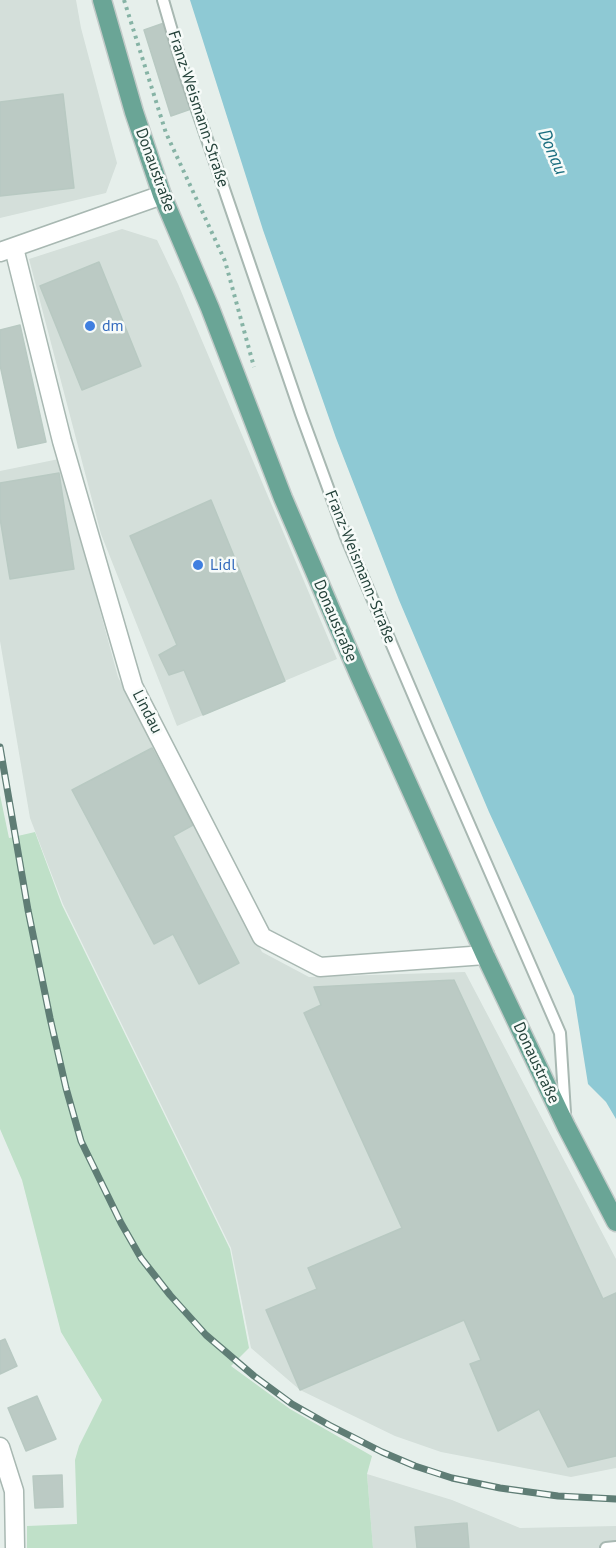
<!DOCTYPE html>
<meta charset="utf-8">
<style>
body{margin:0}
canvas{display:block;background:#e6efeb}
</style>
<canvas width="616" height="1548"></canvas>
<script>
const c = document.querySelector('canvas').getContext('2d');
c.lineJoin = 'round';
function fillPath(path, color) { c.fillStyle = color; c.fill(path, 'evenodd'); }
const shape = rows => new Path2D(rows.map(r => 'M' + r).join(''));
function strokePath(path, color, width, dash) { c.strokeStyle = color; c.lineWidth = width; c.lineCap = dash ? 'butt' : 'round'; c.setLineDash(dash || []); c.stroke(path); }
function label(font, color, halo, rows, align = 'center') {
  c.font = font + ' "PT Sans",sans-serif'; c.lineWidth = 5; c.setLineDash([]); c.textBaseline = 'middle'; c.strokeStyle = halo; c.fillStyle = color; for (const [text, x, y, turn = 0] of rows) {
    c.save(); c.translate(x, y); c.rotate((+turn || 0) * Math.PI / 180); c.textAlign = isNaN(turn) ? turn : align; if (halo) c.strokeText(text, 0, 0); c.fillText(text, 0, 0); c.restore();
  }
}
fillPath(shape([
 [0,0,76,0,81,28,117,163,106,193,0,218],
 [122,229,157,240,178,284,337,659,177,726,101,534,29,259],
 [59,459,118,677,262,952,309,977,465,972,616,1259,616,1468,571,1477,441,1452,395,1436,300,1390,251,1348,231,1248,63,904,30,818,0,641,0,471],
 [367,1474,452,1500,520,1528,616,1526,616,1548,373,1548]
]), '#d4dfda');
fillPath(shape([
 [0,795,9,838,35,832,62,905,230,1249,249,1348,231,1366,290,1409,372,1456,367,1474,373,1548,27,1548,27,1526,77,1524,75,1460,79,1446,102,1400,61,1332,22,1180,0,1129]
]), '#bfe0c8');
fillPath(shape([
 [190,0,616,0,616,1119,606,1102,588,1084,574,996,489,812,399,600,336,438,263,230]
]), '#8ec9d4');
const building = shape([
 [164,23,191,109,171,116,144,30,164,23],
 [63,94,74,188,0,196,0,102,63,94],
 [99,262,141,366,82,390,40,286,99,262],
 [20,325,46,442,18,448,0,365,0,330,20,325],
 [59,473,74,569,10,579,0,518,0,483,59,473],
 [211,500,285,681,203,715,184,670,169,675,159,655,177,645,130,536,211,500],
 [152,748,193,825,173,836,239,963,199,984,173,934,154,944,72,790,152,748],
 [454,980,603,1299,616,1293,616,1456,568,1467,539,1409,498,1431,470,1364,481,1360,464,1320,300,1390,266,1310,317,1289,308,1268,402,1228,304,1013,321,1005,314,987,454,980],
 [5,1339,17,1366,0,1374,0,1341,5,1339],
 [37,1396,56,1439,26,1451,8,1408,37,1396],
 [62,1475,63,1507,35,1508,33,1476,62,1475],
 [467,1523,469,1548,417,1548,415,1527,467,1523]
]);
fillPath(building, '#bbcac4');
strokePath(building, '#b8c9c2', 1.5);
const service = shape([
 [163,0,183,69,301,414,346,537,429,732,560,1033,565,1113],
 [606,1548,616,1547]
]);
const minor = shape([
 [14,248,62,441,133,686,262,937,320,967,485,955],
 [0,1447,14,1491,15,1548]
]);
const tertiary = shape([
 [0,252,162,195]
]);
const primary = shape([
 [102,0,134,112,162,195,210,308,283,498,359,675,485,955,566,1126,616,1222]
]);
strokePath(service, '#a8b8b2', 14);
strokePath(minor, '#a8b8b2', 21);
strokePath(tertiary, '#a8b8b2', 21);
strokePath(primary, '#c2cac8', 21);
strokePath(shape([
 [124,0,166,133,225,261,254,367]
]), '#86b3a5', 4, [3, 4.5]);
strokePath(service, '#fff', 10);
strokePath(minor, '#fff', 18);
strokePath(tertiary, '#fff', 18);
strokePath(primary, '#6aa596', 18);
const rail = shape([
 [0,747,28,910,50,1018,66,1088,81,1141,121,1223,141,1258,170,1295,206,1335,254,1376,292,1404,329,1425,382,1452,415,1466,452,1478,500,1488,558,1496,616,1499]
]);
strokePath(rail, '#5f7d75', 7);
strokePath(rail, '#f7fbf9', 4.5, [14]);
for (const [x, y, r, color] of [
 [90,326,6,"#3f7fe0"],
 [198,565,6,"#3f7fe0"]
]) { const dot = new Path2D(); dot.arc(x, y, r, 0, 2 * Math.PI); c.fillStyle = color; c.fill(dot); strokePath(dot, '#f7fbf9', 2); }
label('16px', '#24423a', '#f7fbf9', [
 ["Franz-Weismann-Straße",198,109,72],
 ["Donaustraße",155,170,70],
 ["Franz-Weismann-Straße",360,567,68],
 ["Donaustraße",335,621,67],
 ["Lindau",147,712,63],
 ["Donaustraße",536,1063,65]
]);
label('16px', '#366cbe', '#f7fbf9', [
 ["dm",102,326],
 ["Lidl",210,565]
], 'left');
label('italic 18px', '#1c6f80', '#f7fbf9', [
 ["Donau",552,152,67]
]);
</script>
